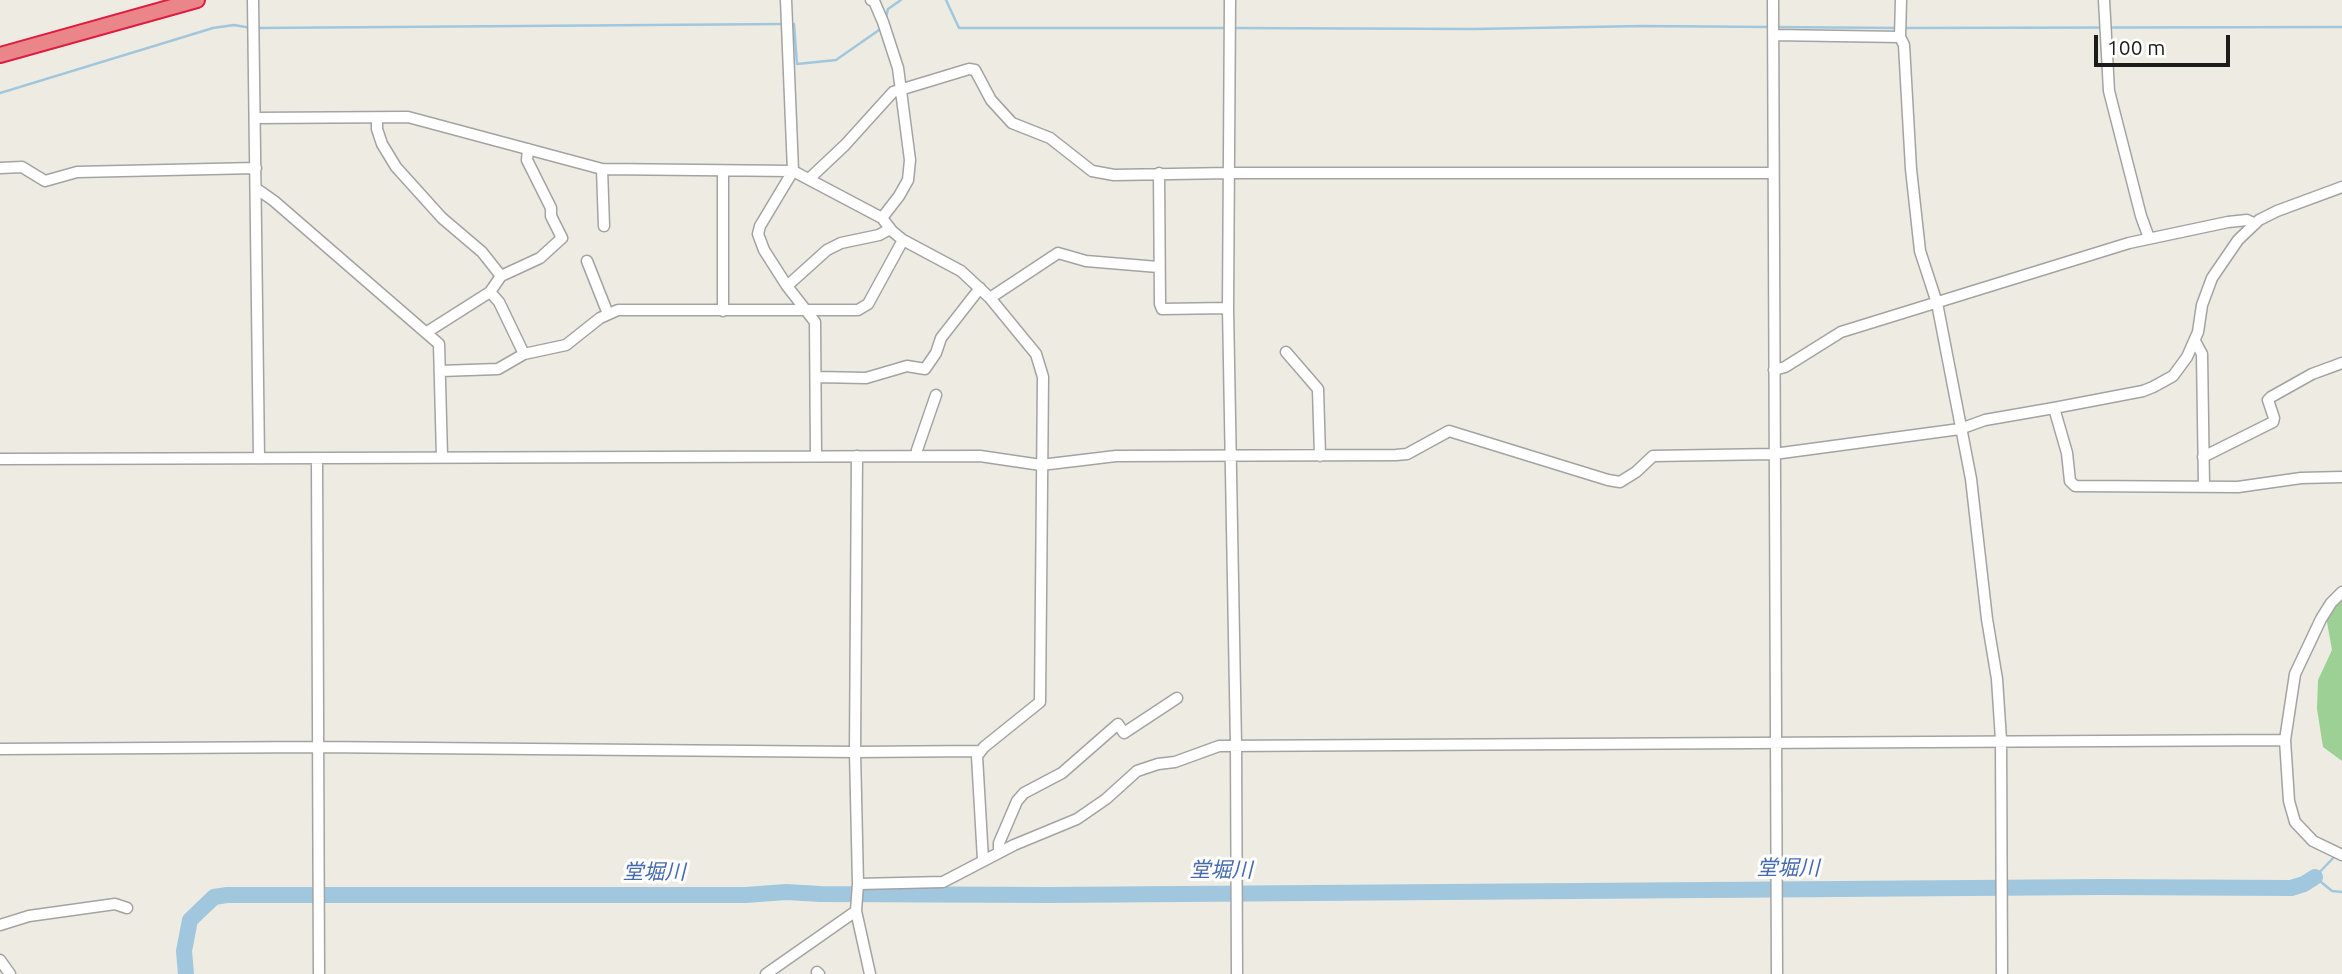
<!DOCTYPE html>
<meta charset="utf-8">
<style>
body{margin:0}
#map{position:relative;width:2342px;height:974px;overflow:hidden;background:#eeece2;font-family:Ubuntu,sans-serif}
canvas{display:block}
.scale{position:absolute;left:2094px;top:35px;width:136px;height:32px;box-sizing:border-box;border:4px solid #1c1c1c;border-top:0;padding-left:9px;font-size:21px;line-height:24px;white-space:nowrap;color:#1c1c1c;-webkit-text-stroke:5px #fff;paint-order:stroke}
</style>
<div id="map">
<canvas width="2342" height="974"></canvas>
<div class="scale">100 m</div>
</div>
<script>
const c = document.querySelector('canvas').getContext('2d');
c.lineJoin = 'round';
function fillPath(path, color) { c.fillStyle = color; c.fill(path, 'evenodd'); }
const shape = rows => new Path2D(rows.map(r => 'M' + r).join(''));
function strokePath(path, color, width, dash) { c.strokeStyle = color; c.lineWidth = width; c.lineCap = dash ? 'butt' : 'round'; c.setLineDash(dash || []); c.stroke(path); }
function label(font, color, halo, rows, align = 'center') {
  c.font = font + ' Ubuntu,"Noto Sans JP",sans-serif'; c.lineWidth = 6; c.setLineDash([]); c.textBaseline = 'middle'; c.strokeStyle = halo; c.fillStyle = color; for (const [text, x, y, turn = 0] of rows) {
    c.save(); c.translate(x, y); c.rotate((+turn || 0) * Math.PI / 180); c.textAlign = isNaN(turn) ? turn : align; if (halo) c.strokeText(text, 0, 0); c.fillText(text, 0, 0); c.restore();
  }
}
fillPath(shape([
 [2342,599,2342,761,2323,747,2317,709,2318,680,2332,650,2325,611]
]), '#9dd094');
strokePath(shape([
 [946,0,959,28,1226,28],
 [886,17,888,9,901,0],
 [790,24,794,24,797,64,836,60,879,30,881,26],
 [258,28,783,24],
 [1232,28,1474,29,1643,26,1898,28],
 [1904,28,2342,27],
 [0,93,213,28,234,25,251,28],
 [2336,855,2315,877,2332,891,2342,892]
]), '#a0c7de', 2.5);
strokePath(shape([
 [186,974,184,951,190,920,214,897,227,895,746,895,786,892,820,894,1050,895,2102,887,2291,888,2304,884,2315,877]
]), '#a0c7de', 16);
const minor = shape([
 [253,0,259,458],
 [786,0,793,171,760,226,758,234,764,250,787,286,815,322,816,456],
 [871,0,874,1,883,22,898,68,910,160,908,180,899,196,882,218],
 [1230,0,1228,308,1236,745,1237,974],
 [1773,0,1777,974],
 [1901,0,1900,37,1904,45,1911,169,1920,251,1937,303,1971,479,1987,619,1997,679,2001,740,2002,974],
 [2104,0,2109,91,2141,216,2149,238],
 [1773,35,1900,37],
 [255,118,408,117,602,169,793,171,882,218,892,231,903,240,961,271,990,298,1036,354,1043,377,1040,702,984,747,977,756,983,860],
 [377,118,377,129,382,144,396,167,442,218,482,252,501,276,490,292,427,332],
 [0,168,22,167,45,181,77,172,256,168],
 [602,169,604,226],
 [1159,173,1160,304,1162,309,1228,308],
 [809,179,845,145,893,92,969,69,975,70,991,100,1012,123,1050,138,1092,171,1114,175,1230,173,1773,173],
 [257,189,274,201,439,344,442,457],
 [587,261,608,314],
 [501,276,540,258,562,238,551,216,551,208,527,160,528,149],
 [787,286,827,250,841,243,879,235,890,229],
 [490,292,499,302,524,354],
 [990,298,1058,253,1086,261,1158,267],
 [723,311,723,171],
 [2195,341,2202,354,2204,486],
 [1286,352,1318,389,1320,456],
 [1774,370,1785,367,1841,332,2129,243,2228,222,2247,220,2255,224],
 [440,371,498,369,524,354,566,345,600,318,618,310,858,310,868,304,903,240],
 [816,377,866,378,907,366,925,369,936,353,941,338,980,288],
 [2054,408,2067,453,2070,481,2075,486,2238,487,2301,478,2342,477],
 [857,456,855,752,858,884,856,911,870,974],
 [918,456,917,450,936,395],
 [2203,457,2273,422,2274,418,2268,400,2271,397,2312,374,2342,363],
 [0,459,980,456,1041,465,1116,456,1396,455,1407,454,1449,431,1608,480,1620,482,1636,472,1653,456,1774,454,1960,429,1985,420,2054,408,2143,391,2153,387,2173,376,2187,357,2198,332,2202,305,2212,278,2238,240,2259,220,2277,211,2342,187],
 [317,459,319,974],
 [2342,592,2331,603,2321,619,2295,674,2285,740,2289,801,2295,822,2313,841,2342,855],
 [0,749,317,747,855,752,980,751],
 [999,852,999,843,1017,801,1024,793,1062,773,1118,724,1124,733,1177,698],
 [858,884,943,882,1014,845,1077,819,1106,799,1137,771,1158,764,1175,762,1219,746,2285,740],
 [0,925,29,916,115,904,127,908],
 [0,960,10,974],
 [817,972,819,974],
 [766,974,856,911]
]);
const highway = shape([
 [0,55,197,0]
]);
strokePath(minor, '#a3a3a3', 13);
strokePath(highway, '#df1c41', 18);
strokePath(minor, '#fff', 10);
strokePath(highway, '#ea8589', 14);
label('italic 21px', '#456ab0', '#fff', [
 ["堂堀川",1788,868],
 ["堂堀川",1221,870],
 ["堂堀川",654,872]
]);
</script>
